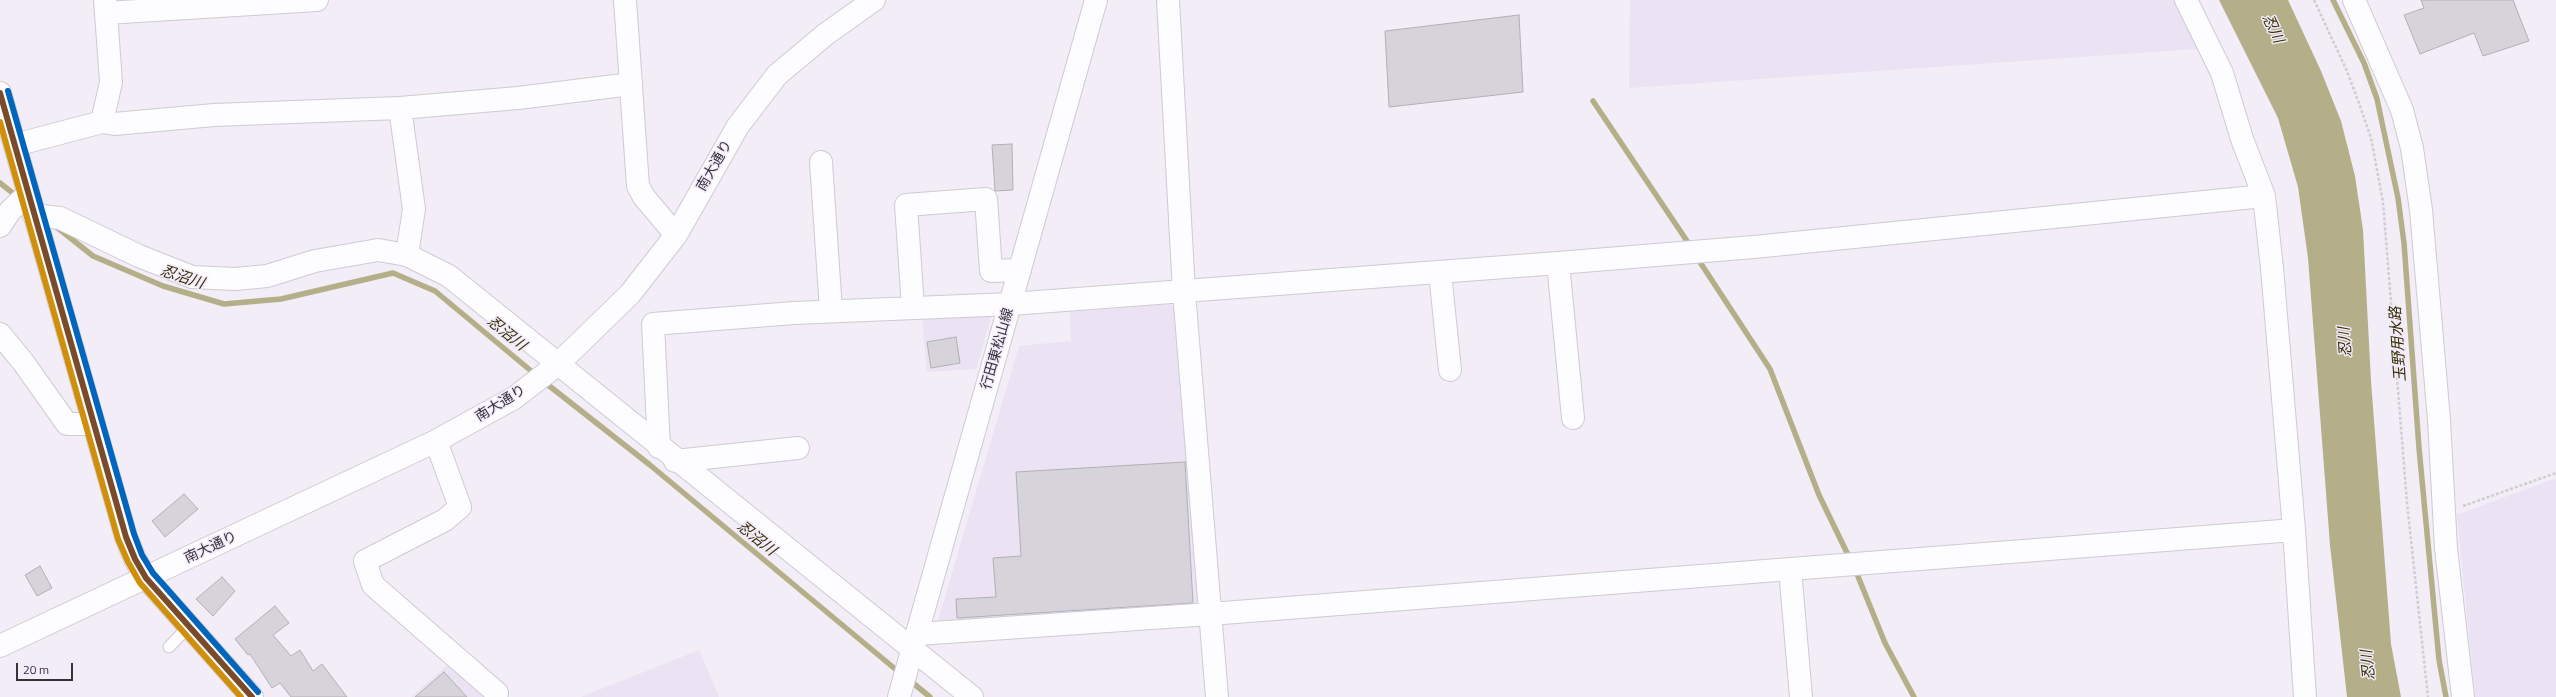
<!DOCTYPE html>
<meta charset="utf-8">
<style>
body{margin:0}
#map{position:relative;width:2556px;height:697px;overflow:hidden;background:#f2edf6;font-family:"Titillium Web",sans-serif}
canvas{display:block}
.scale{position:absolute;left:16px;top:663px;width:57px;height:18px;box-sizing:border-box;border:2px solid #353238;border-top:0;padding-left:5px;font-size:12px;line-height:14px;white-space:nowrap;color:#353238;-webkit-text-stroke:3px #f2e9fa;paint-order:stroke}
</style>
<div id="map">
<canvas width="2556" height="697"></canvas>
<div class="scale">20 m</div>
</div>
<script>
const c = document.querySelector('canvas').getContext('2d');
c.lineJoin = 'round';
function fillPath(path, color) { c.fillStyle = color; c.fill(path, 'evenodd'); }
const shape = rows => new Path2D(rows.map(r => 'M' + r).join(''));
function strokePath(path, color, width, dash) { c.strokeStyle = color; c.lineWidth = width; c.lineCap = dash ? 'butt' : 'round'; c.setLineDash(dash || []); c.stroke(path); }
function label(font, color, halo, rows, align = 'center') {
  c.font = font + ' "Titillium Web","Noto Sans JP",sans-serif'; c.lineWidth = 3; c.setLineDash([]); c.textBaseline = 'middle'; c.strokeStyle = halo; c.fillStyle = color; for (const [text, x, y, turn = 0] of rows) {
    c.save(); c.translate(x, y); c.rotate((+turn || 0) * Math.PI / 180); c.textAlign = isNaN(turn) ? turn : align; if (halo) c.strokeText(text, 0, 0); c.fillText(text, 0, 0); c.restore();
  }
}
fillPath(shape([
 [1630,0,2174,0,2197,49,1629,88],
 [1170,304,1178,311,1201,603,1196,611,937,624,1019,346,1071,341,1070,312],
 [992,313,976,369,927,372,922,317],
 [2556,478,2556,697,2475,697,2457,515],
 [699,650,719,697,581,697],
 [451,662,493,697,411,697]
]), '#ebe2f3');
fillPath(shape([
 [2219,0,2288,0,2321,71,2341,121,2355,176,2363,230,2371,381,2391,644,2401,697,2347,697,2330,545,2308,258,2298,187,2278,118]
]), '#b4af89');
strokePath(shape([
 [2333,0,2364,63,2377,99,2398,198,2404,243,2419,448,2439,660,2446,697],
 [1593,101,1691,247],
 [0,183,19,198],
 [54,225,93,256,163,286,224,304,281,299,393,273,435,291,536,375],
 [1696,256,1770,369,1819,495,1850,559],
 [543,381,650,465,900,673],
 [1855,569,1885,643,1914,697],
 [908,679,930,697]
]), '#b4af89', 5.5);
const building = shape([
 [2421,0,2513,0,2529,41,2483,56,2474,33,2420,54,2404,15,2424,8,2421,0],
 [1519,15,1523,92,1389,107,1385,31,1519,15],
 [1012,144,1013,190,995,191,992,145,1012,144],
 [956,337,960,363,931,368,927,342,956,337],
 [1185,462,1193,603,957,618,956,599,996,597,993,558,1021,556,1016,472,1185,462],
 [184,494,198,509,165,537,152,521,184,494],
 [40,566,52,588,37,596,25,575,40,566],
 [222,577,235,591,213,616,196,599,222,577],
 [275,606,289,623,273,635,291,656,300,650,313,671,322,664,347,697,291,697,280,683,272,688,250,654,248,655,235,639,275,606],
 [444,672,467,697,415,697,444,672]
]);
fillPath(building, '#d7d3da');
strokePath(building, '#b3afb6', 1);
const lane = shape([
 [169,647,188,627]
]);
const street = shape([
 [1168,0,1184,292,1217,697],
 [2186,0,2222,73,2242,139,2264,196,2272,268,2294,530,2305,697],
 [2354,0,2402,110,2412,148,2421,210,2439,420,2446,548,2463,697],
 [102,122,114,124,214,115,400,108,518,98,631,84],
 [15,145,102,122,111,82,106,13,317,0],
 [821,162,831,311],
 [34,215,60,218,139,256,192,277,235,279,267,276,315,261,378,250,407,255,414,209,400,108],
 [0,226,10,211,28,194],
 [1558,263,1573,418],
 [1440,273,1450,370],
 [913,308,906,205,986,199,991,271,1020,270],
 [0,334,23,362,67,424,93,424],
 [659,447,653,324,794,313,1011,304,1558,263,1754,247,2264,196],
 [675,461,798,448],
 [1790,569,1801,697],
 [918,634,1210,614,2294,530]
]);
const secondary = shape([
 [105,0,106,13],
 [625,0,638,186,644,197,676,235],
 [407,255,449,276,972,697],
 [436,441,460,507,445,520,365,561,373,585,497,693],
 [0,646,436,441,514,398,557,365,630,294,676,235,738,126,777,75,826,34,874,0]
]);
const primary = shape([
 [0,93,126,537,135,559,146,578,252,697],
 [899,697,1096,0]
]);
strokePath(lane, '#cecbd2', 13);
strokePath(street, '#cecbd2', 24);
strokePath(secondary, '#cecbd2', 24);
strokePath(primary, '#cecbd2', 24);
strokePath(shape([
 [2314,0,2347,71,2360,106,2371,138,2383,202,2407,503,2428,697],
 [2463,506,2556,473]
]), '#d0cdd0', 2.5, [3, 2]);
strokePath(lane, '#fdfcfe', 11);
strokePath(street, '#fdfcfe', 22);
strokePath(secondary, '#fdfcfe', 22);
strokePath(primary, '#fdfcfe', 22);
strokePath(shape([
 [0,93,126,537,135,559,146,578,252,697]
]), '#7a4b2a', 6);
strokePath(shape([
 [0,122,118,539,128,562,140,583,241,697]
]), '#d08f0b', 6);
strokePath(shape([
 [8,91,134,534,142,555,153,573,258,692]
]), '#0065bd', 6);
label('14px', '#353238', '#f2e9fa', [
 ["南大通り",715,166,-60],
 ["行田東松山線",998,349,-74],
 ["南大通り",501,404,-32],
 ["南大通り",211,548,-25]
]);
label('italic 15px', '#363200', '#f2e9fa', [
 ["忍川",2272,29,65],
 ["忍沼川",182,278,18],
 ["忍沼川",506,334,39],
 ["忍川",2346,342,-94],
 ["玉野用水路",2399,344,-94],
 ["忍沼川",756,539,39],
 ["忍川",2369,665,-96]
]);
</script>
